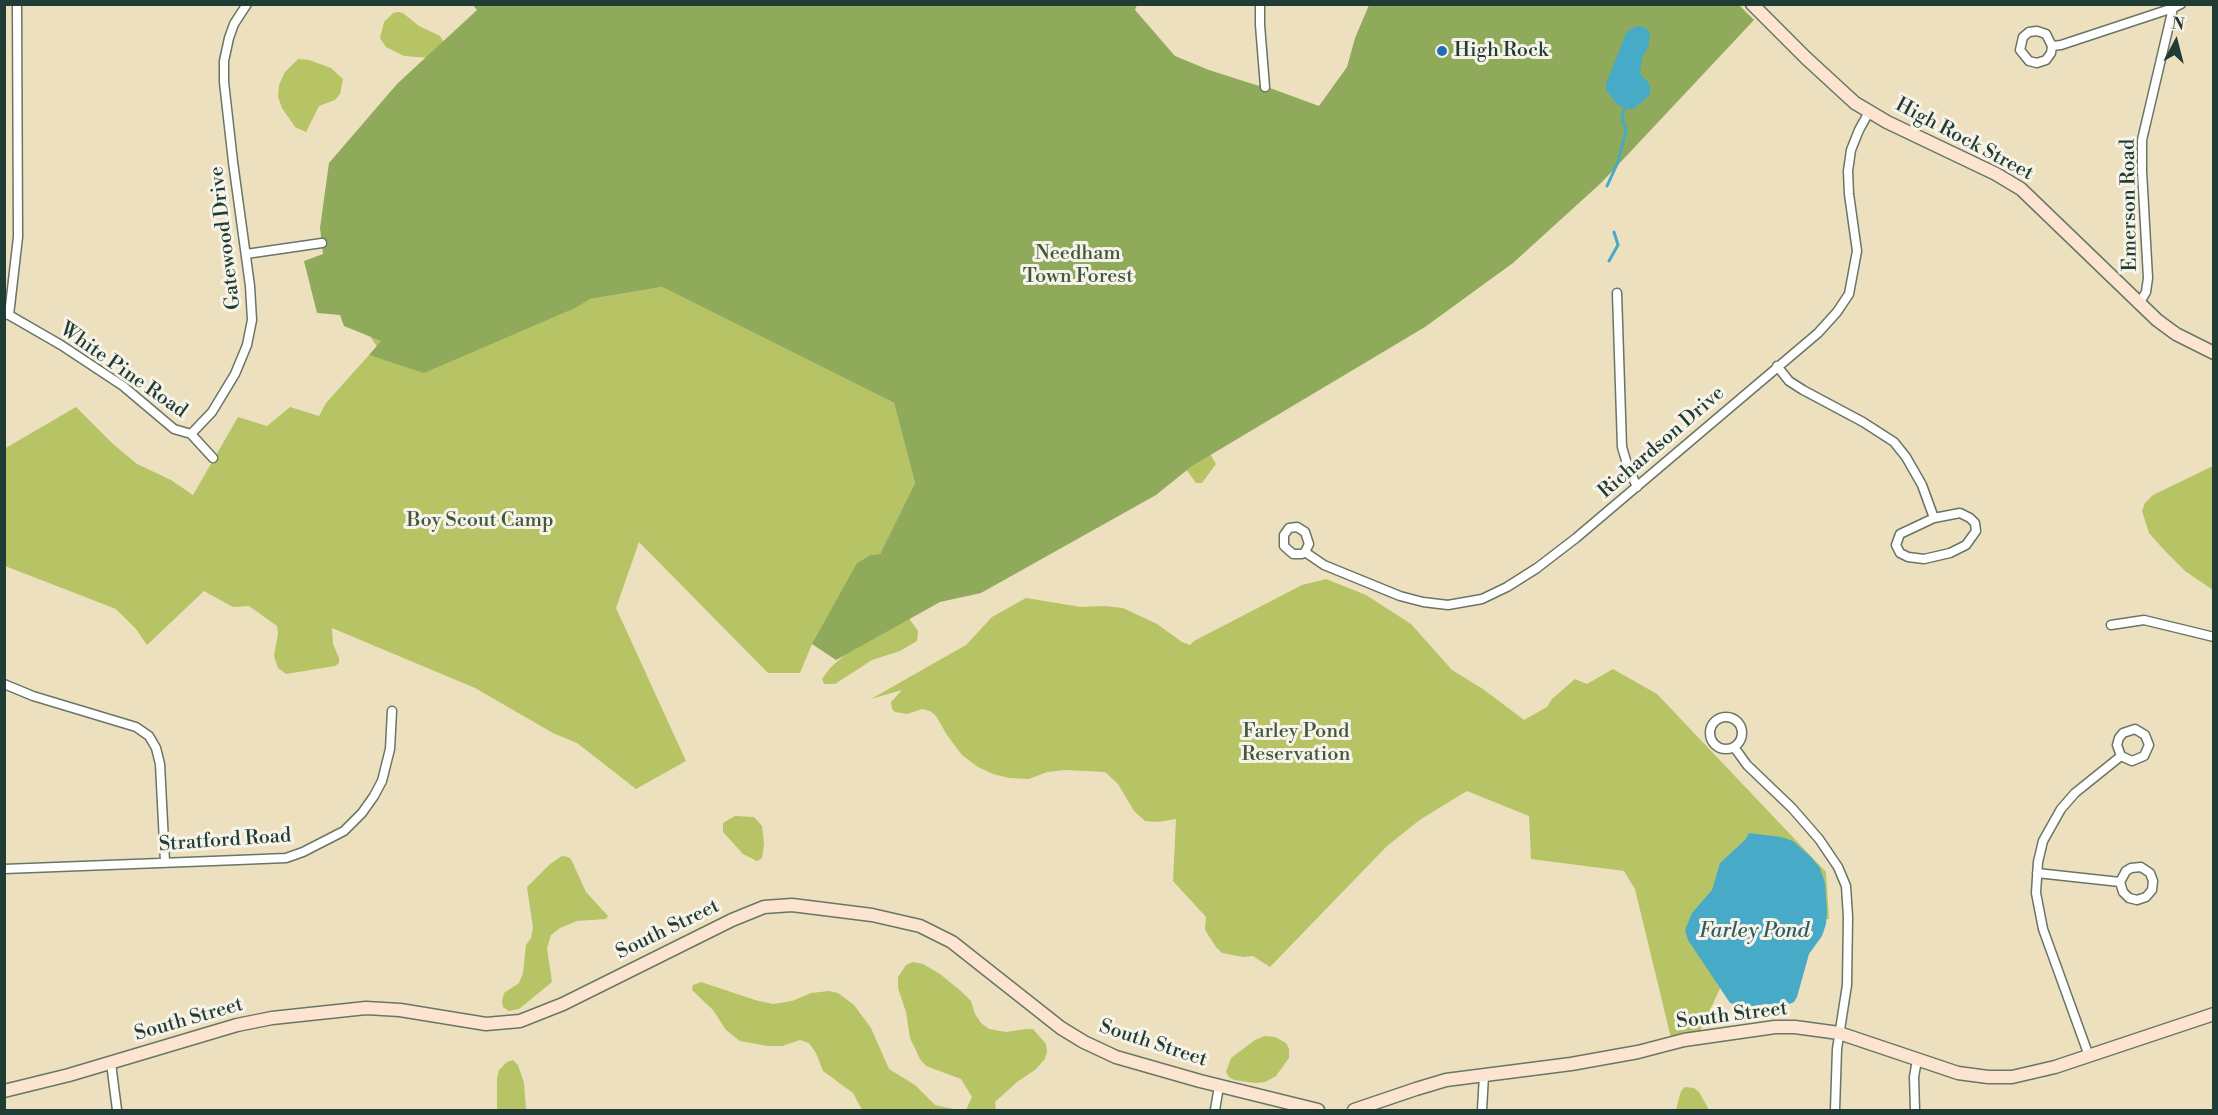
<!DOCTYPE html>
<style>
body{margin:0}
#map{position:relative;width:2218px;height:1115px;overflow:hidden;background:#ede0bf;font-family:"Libre Bodoni",serif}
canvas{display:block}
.frame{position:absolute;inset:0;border:6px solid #1f3d34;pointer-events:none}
.north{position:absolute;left:2146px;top:12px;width:60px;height:60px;-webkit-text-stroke:4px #f7f3e8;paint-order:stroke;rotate:7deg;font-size:16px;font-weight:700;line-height:24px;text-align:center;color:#1f3d34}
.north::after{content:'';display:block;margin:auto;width:21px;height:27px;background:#1f3d34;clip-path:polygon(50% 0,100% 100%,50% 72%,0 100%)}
</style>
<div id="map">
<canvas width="2218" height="1115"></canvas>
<div class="frame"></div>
<div class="north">N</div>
</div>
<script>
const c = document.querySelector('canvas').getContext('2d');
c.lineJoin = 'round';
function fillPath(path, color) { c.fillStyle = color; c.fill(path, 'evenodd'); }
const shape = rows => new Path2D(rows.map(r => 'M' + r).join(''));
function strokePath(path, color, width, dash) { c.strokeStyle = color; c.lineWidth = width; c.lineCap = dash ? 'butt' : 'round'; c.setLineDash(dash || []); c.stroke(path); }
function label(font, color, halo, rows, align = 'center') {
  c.font = font + ' "Libre Bodoni",serif'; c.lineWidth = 6; c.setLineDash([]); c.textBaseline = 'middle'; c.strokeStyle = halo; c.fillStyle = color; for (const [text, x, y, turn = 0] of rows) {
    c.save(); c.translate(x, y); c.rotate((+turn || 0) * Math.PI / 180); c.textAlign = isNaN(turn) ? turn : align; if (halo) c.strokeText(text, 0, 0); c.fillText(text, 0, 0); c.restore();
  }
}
fillPath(shape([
 [398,12,403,13,419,26,440,36,444,43,430,58,404,56,386,47,380,38,384,22,393,13],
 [298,59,309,60,331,68,343,79,340,94,335,100,319,106,306,132,295,127,282,108,278,97,279,85,285,72],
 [662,287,894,403,915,483,880,554,870,555,857,563,908,617,918,631,917,641,900,651,872,660,835,684,824,684,822,679,830,668,848,652,812,644,800,673,768,673,639,542,616,608,686,761,636,789,577,743,553,733,475,688,332,628,333,644,339,658,339,663,335,666,286,674,278,668,274,656,278,634,277,626,249,606,233,607,204,591,147,645,136,629,116,609,5,566,4,449,76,407,113,444,137,464,171,480,193,495,238,417,267,426,290,407,319,416,326,403,369,355,396,363,381,353,364,327,590,299],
 [1209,452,1216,464,1202,483,1196,483,1186,469],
 [2213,466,2213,590,2185,571,2166,552,2149,533,2142,511,2145,503,2153,495],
 [1326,579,1366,595,1411,624,1452,670,1483,689,1524,720,1547,707,1552,699,1575,679,1587,684,1613,669,1657,694,1826,872,1829,919,1815,919,1725,978,1700,1031,1671,1038,1635,889,1624,871,1531,859,1529,816,1467,791,1421,819,1387,846,1270,967,1253,956,1243,957,1222,953,1216,947,1205,930,1206,917,1173,881,1176,819,1158,822,1145,821,1134,811,1118,784,1105,772,1065,770,1047,772,1029,779,1009,778,993,774,978,767,962,755,947,735,936,716,930,711,922,709,907,714,895,712,892,709,891,702,902,690,871,699,966,645,992,617,1026,598,1081,607,1105,606,1123,608,1157,624,1182,642,1190,645,1194,641,1302,585],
 [735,816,754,817,762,826,764,844,762,858,757,861,743,854,723,832,723,823],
 [562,856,568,857,571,859,586,892,608,916,606,919,577,921,560,928,551,935,547,948,552,982,519,1009,509,1011,503,1007,502,1001,504,993,519,983,523,973,526,945,531,938,533,928,527,887,550,864],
 [913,962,923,964,940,974,961,991,971,1001,975,1014,981,1023,989,1029,1006,1032,1026,1029,1033,1029,1046,1044,1047,1051,1045,1059,1035,1070,1017,1082,995,1102,996,1110,862,1110,853,1093,823,1071,816,1053,809,1043,800,1040,782,1046,768,1046,740,1041,726,1030,713,1010,692,990,693,985,701,982,755,1000,773,1004,792,1001,811,993,829,991,838,993,854,1005,871,1028,889,1069,915,1085,935,1105,958,1110,966,1110,972,1097,961,1079,926,1066,920,1059,910,1038,906,1012,898,988,898,977,906,965],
 [1265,1036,1275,1037,1286,1043,1289,1049,1289,1058,1276,1076,1265,1082,1255,1083,1234,1080,1229,1077,1226,1072,1231,1058,1255,1040],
 [513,1060,518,1065,524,1083,526,1110,497,1110,497,1078,499,1070,507,1062],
 [1685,1087,1694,1088,1699,1092,1709,1110,1676,1110,1681,1091]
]), '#b6c466');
fillPath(shape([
 [1738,4,1754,20,1601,183,1513,263,1425,327,1192,466,1156,495,981,593,940,602,836,660,812,644,857,563,870,555,880,554,915,483,894,403,662,287,590,299,575,308,424,373,369,355,381,341,344,326,340,315,317,313,304,261,323,254,320,228,329,163,397,84,477,10,473,5,1137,5,1135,10,1175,56,1209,70,1259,86,1259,84,1319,106,1347,67,1355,38,1369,5]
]), '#90aa5b');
fillPath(shape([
 [1638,26,1644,27,1650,32,1649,45,1642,58,1640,73,1650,85,1650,91,1649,96,1633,109,1629,109,1620,106,1615,102,1606,90,1606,84,1627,31],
 [1749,833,1781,837,1793,841,1811,857,1820,868,1825,883,1827,912,1826,924,1822,936,1809,954,1797,997,1794,1002,1787,1005,1765,1004,1746,1008,1730,1003,1688,940,1685,930,1692,913,1712,890,1720,863,1745,840]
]), '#47aac7');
strokePath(shape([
 [1607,186,1618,162,1626,131,1622,118,1624,109],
 [1609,261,1618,245,1614,232]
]), '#47aac7', 3);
const street = shape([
 [1260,4,1260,25,1265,87],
 [2052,46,2051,53,2046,60,2037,63,2029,61,2020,50,2023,37,2029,32,2037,31,2046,34,2052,46,2061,45,2173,8],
 [246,254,322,243],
 [1617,293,1622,447,1627,464,1637,487],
 [2139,304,2146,292,2148,278,2142,171,2142,140,2173,8,2181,4],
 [4,314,9,315,18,237,17,4],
 [9,315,61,345,123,386,174,429,191,434,213,458],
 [1777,366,1789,381,1803,390,1863,422,1894,442,1906,457,1922,485,1934,518,1900,534,1896,545,1900,553,1908,557,1924,559,1950,553,1966,545,1976,531,1975,523,1970,518,1960,513,1934,518],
 [191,434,212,412,235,374,247,345,252,320,250,286,233,162,224,82,224,61,229,38,234,24,247,4],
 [1305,552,1302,554,1293,554,1284,546,1284,535,1289,528,1297,527,1305,532,1309,544,1305,552,1324,565,1400,596,1423,602,1448,605,1482,599,1507,587,1537,568,1576,538,1818,333,1837,312,1849,294,1857,251,1849,194,1848,171,1851,150,1859,130,1869,112],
 [2111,625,2144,620,2214,637],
 [4,684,33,696,136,727,149,736,156,748,160,764,165,862],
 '1710 733a16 16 0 1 1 32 0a16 16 0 1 1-32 0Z',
 [1734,747,1747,765,1792,808,1819,839,1838,867,1846,886,1848,917,1847,985,1837,1049,1835,1110],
 [4,869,238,860,286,858,303,852,344,831,362,813,374,796,382,781,390,749,392,711],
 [2037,873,2120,882,2123,892,2129,898,2137,900,2146,897,2152,890,2153,881,2150,873,2141,867,2131,868,2126,871,2120,882],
 [2089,1056,2043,929,2036,893,2038,862,2043,841,2061,809,2075,793,2121,756,2132,761,2144,756,2149,745,2145,735,2135,729,2123,733,2119,738,2117,745,2121,756],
 [111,1063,117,1110],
 [1215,1110,1219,1086],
 [1482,1110,1484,1075],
 [1915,1110,1914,1077,1917,1060]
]);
const secondary = shape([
 [1752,4,1806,58,1855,103,1887,122,1996,174,2021,189,2157,320,2176,334,2214,353],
 [4,1091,69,1075,237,1025,272,1018,366,1008,400,1010,486,1024,520,1021,563,1004,732,920,764,907,792,905,872,915,920,926,952,942,1061,1028,1084,1042,1116,1057,1200,1081,1318,1110],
 [1354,1110,1416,1089,1446,1080,1571,1064,1638,1052,1684,1040,1775,1027,1795,1027,1839,1033,1958,1073,1988,1077,2012,1077,2055,1067,2214,1014]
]);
strokePath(street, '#677665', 11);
strokePath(secondary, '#677665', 15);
strokePath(street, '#fff', 8);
strokePath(secondary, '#fde4d1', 12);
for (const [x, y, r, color] of [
 [1442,51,6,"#1f6fb2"]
]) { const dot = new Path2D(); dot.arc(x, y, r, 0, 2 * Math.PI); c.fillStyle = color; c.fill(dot); strokePath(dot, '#f7f3e8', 2); }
label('20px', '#1f3d34', '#f7f3e8', [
 ["High Rock",1454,51]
], 'left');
label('20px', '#1f3d34', '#f7f3e8', [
 ["High Rock Street",1964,140,28],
 ["Emerson Road",2130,205,-91],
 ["Gatewood Drive",226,238,-97],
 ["White Pine Road",123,371,35],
 ["Richardson Drive",1662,443,-41],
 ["Stratford Road",225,841,-4],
 ["South Street",668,930,-26],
 ["South Street",1732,1016,-7],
 ["South Street",189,1020,-16],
 ["South Street",1153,1044,18]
]);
label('20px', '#3d583e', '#f7f3e8', [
 ["Needham",1078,254],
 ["Town Forest",1078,277],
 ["Boy Scout Camp",480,521],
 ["Farley Pond",1296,732],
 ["Reservation",1296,755]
]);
label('italic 21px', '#2b5e60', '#f7f3e8', [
 ["Farley Pond",1754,932]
]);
</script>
